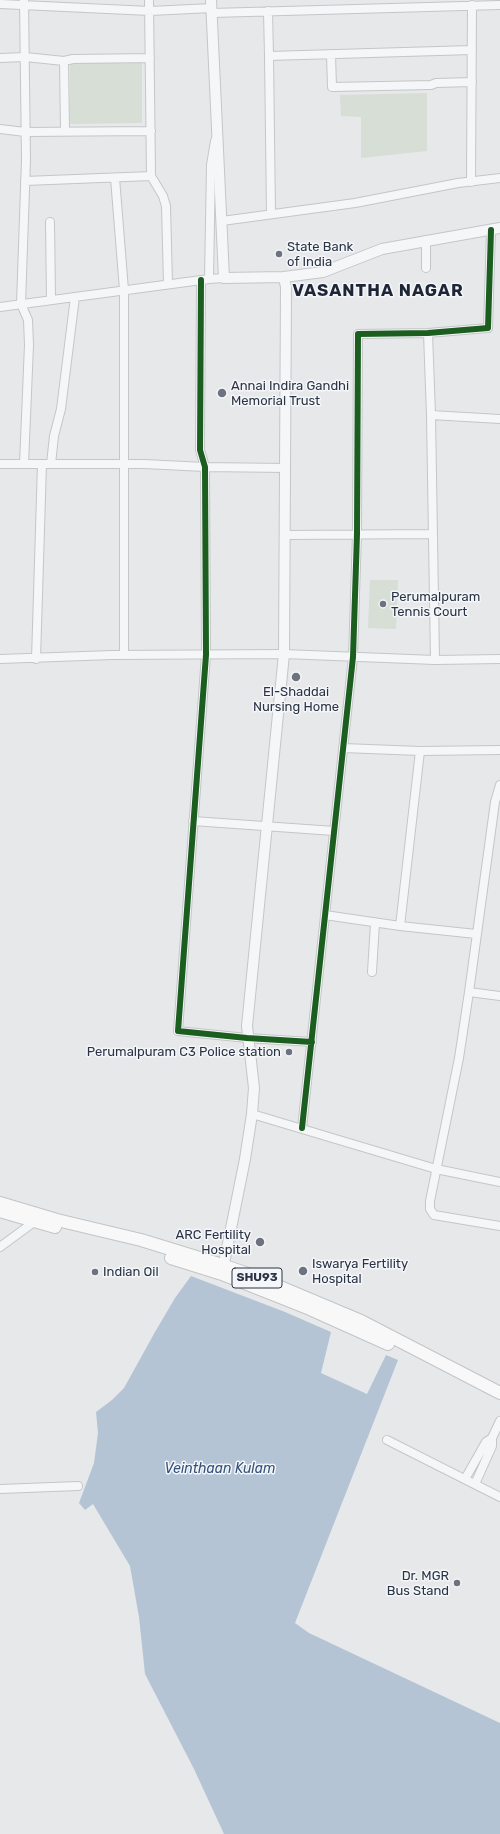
<!DOCTYPE html>
<style>
body{margin:0}
canvas{display:block;background:#e6e8ea}
</style>
<canvas width="500" height="1834"></canvas>
<script>
const c = document.querySelector('canvas').getContext('2d');
c.lineJoin = 'round';
function fillPath(path, color) { c.fillStyle = color; c.fill(path, 'evenodd'); }
const shape = rows => new Path2D(rows.map(r => 'M' + r).join(''));
function strokePath(path, color, width, dash) { c.strokeStyle = color; c.lineWidth = width; c.lineCap = dash ? 'butt' : 'round'; c.setLineDash(dash || []); c.stroke(path); }
function label(font, color, halo, rows, align = 'center') {
  c.font = font + ' Rubik,sans-serif'; c.lineWidth = 3; c.setLineDash([]); c.textBaseline = 'middle'; c.strokeStyle = halo; c.fillStyle = color; for (const [text, x, y, turn = 0] of rows) {
    c.save(); c.translate(x, y); c.rotate((+turn || 0) * Math.PI / 180); c.textAlign = isNaN(turn) ? turn : align; if (halo) c.strokeText(text, 0, 0); c.fillText(text, 0, 0); c.restore();
  }
}
fillPath(shape([
 [70,59,142,59,142,123,70,124],
 [427,93,427,151,361,158,361,117,341,116,340,95],
 [370,580,398,580,396,629,368,628]
]), '#d6ded6');
fillPath(shape([
 [191,1276,285,1312,331,1332,321,1373,367,1394,386,1355,398,1360,295,1623,309,1633,500,1723,500,1834,224,1834,194,1769,145,1674,139,1617,130,1566,93,1504,85,1510,79,1503,94,1463,98,1433,96,1412,112,1400,124,1388,155,1332,175,1298]
]), '#b4c4d5');
const minor = shape([
 [0,4,150,11,212,8],
 [268,11,269,56,472,50],
 [212,13,500,5],
 [331,54,332,87,431,85,436,83,472,82],
 [269,56,271,214],
 [0,58,25,57,64,61,73,59,150,58],
 [64,61,65,130],
 [0,129,25,132,151,131],
 [151,176,163,196,166,206,168,284],
 [115,178,124,290,124,655],
 [25,181,151,176,149,0],
 [471,182,472,5],
 [222,221,355,203,458,183,500,178],
 [50,222,51,300],
 [426,240,426,268],
 [209,279,211,165,215,141],
 [201,280,200,450,205,467,206,655,178,1031,247,1038,312,1042],
 [0,307,209,279,224,278],
 [428,333,431,415,435,660],
 [431,415,500,419],
 [0,464,144,464,205,467,286,468],
 [24,464,29,345,28,320,21,304,26,160,24,0],
 [51,464,54,436,61,409,75,297],
 [286,535,433,534],
 [0,659,112,655,284,654,435,660,500,659],
 [36,659,42,464],
 [343,748,420,751,500,750],
 [500,785,495,802,469,992,500,996],
 [193,821,334,831],
 [325,915,400,926,476,934],
 [400,926,420,751],
 [372,972,375,923],
 [469,992,459,1058,430,1201,430,1209,434,1215,500,1226],
 [252,1114,436,1169,500,1182],
 [302,1128,353,657,357,534,358,334,428,333,488,328,491,230],
 [0,1247,34,1222,36,1218],
 [387,1440,500,1497],
 [465,1479,486,1442,492,1438],
 [475,1484,492,1446,492,1438,500,1421],
 [0,1489,78,1486]
]);
const tertiary = shape([
 [211,0,224,278,284,277,323,272,382,249,500,228],
 [222,1273,245,1159,252,1114,254,1088,247,1026,284,654,286,287,284,277]
]);
const primary = shape([
 [0,1203,57,1220,141,1240,219,1264,254,1276,361,1321,500,1393],
 [3,1212,55,1227],
 [171,1258,222,1274,310,1309,388,1344]
]);
strokePath(minor, '#c4c6c8', 10);
strokePath(tertiary, '#c4c6c8', 12);
strokePath(primary, '#c2c5c8', 14);
strokePath(minor, '#f5f6f7', 8);
strokePath(tertiary, '#f5f6f7', 10);
strokePath(primary, '#f8f8f8', 12);
strokePath(shape([
 [201,280,200,450,205,467,206,655,178,1031,247,1038,312,1042],
 [302,1128,353,657,357,534,358,334,428,333,488,328,491,230]
]), '#1b5e20', 6);
for (const [x, y, r, color] of [
 [279,254,4,"#6c737f"],
 [222,393,5,"#6c737f"],
 [383,604,4,"#6c737f"],
 [296,677,5,"#6c737f"],
 [289,1052,4,"#6c737f"],
 [260,1242,5,"#6c737f"],
 [303,1271,5,"#6c737f"],
 [95,1272,4,"#6c737f"],
 [457,1583,4,"#6c737f"]
]) { const dot = new Path2D(); dot.arc(x, y, r, 0, 2 * Math.PI); c.fillStyle = color; c.fill(dot); strokePath(dot, '#f4f6f9', 1.5); }
for (const [x, y, w] of [
 [257,1278,50]
]) { const box = new Path2D(); box.roundRect(x - w / 2, y - 10, w, 20, 3); c.fillStyle = '#f4f6f9'; c.fill(box); strokePath(box, '#2b3445', 1); }
label('bold 12px', '#2b3445', null, [
 ["SHU93",257,1278]
]);
label('13px', '#2b3445', '#f4f6f9', [
 ["State Bank",287,247],
 ["of India",287,262],
 ["Annai Indira Gandhi",231,386],
 ["Memorial Trust",231,401],
 ["Perumalpuram",391,597],
 ["Tennis Court",391,612],
 ["El-Shaddai",296,692,"center"],
 ["Nursing Home",296,707,"center"],
 ["Perumalpuram C3 Police station",281,1052,"right"],
 ["ARC Fertility",251,1235,"right"],
 ["Hospital",251,1250,"right"],
 ["Iswarya Fertility",312,1264],
 ["Hospital",312,1279],
 ["Indian Oil",103,1272],
 ["Dr. MGR",449,1576,"right"],
 ["Bus Stand",449,1591,"right"]
], 'left');
label('italic 14px', '#34527a', '#f4f6f9', [
 ["Veinthaan Kulam",220,1469]
]);
c.letterSpacing = '1px';
label('bold 17px', '#1d2536', '#f4f6f9', [
 ["VASANTHA NAGAR",378,291]
]);
c.letterSpacing = '0px';
</script>
